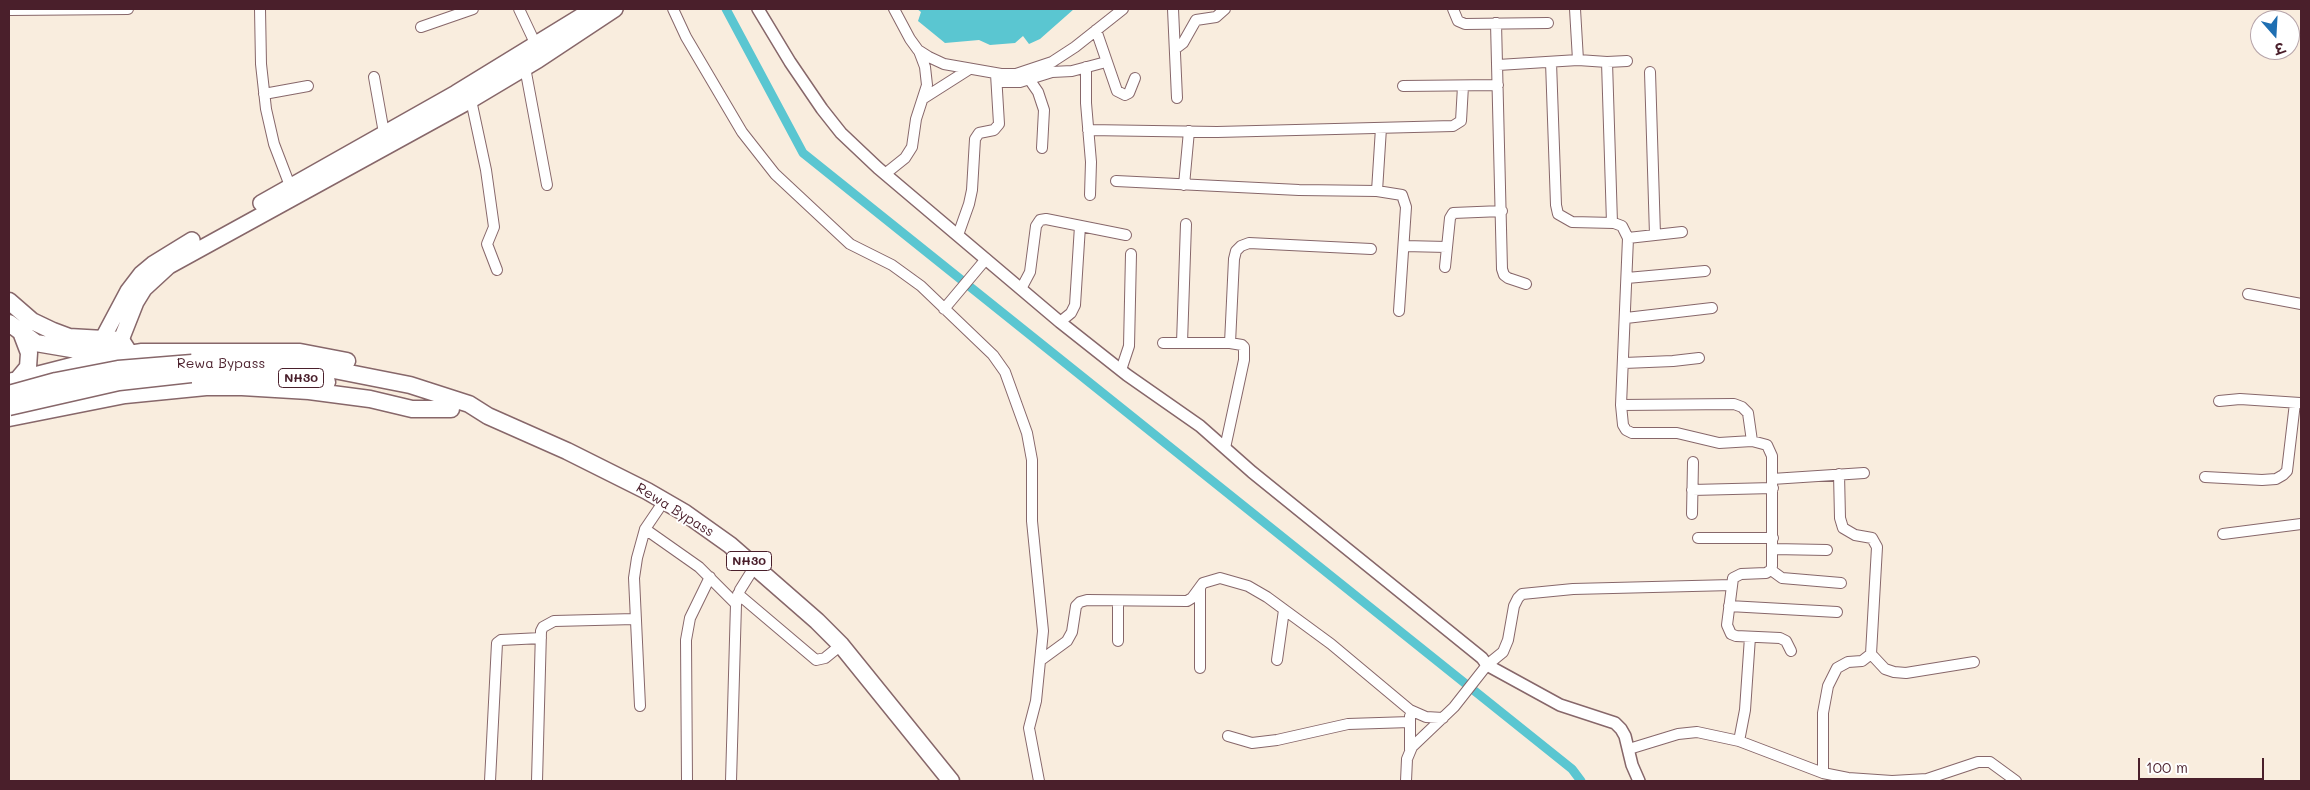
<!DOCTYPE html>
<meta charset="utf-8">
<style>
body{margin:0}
#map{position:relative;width:2310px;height:790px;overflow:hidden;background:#f9edde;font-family:Mali,"Playpen Sans Deva",sans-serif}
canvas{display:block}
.frame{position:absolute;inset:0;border:10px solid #4a1f2b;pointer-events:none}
.north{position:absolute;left:2250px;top:10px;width:50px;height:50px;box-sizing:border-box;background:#fff;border:1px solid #b7a5aa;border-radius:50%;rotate:161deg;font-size:14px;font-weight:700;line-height:20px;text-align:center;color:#4a1f2b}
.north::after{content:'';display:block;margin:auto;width:18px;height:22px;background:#1f6fb2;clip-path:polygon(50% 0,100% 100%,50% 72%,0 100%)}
.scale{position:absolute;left:2138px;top:758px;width:126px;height:22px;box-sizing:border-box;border:2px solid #4a1f2b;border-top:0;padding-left:6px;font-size:15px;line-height:18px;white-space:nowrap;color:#4a1f2b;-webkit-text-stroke:4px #fff;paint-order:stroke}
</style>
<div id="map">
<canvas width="2310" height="790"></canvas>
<div class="frame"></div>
<div class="north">उ</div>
<div class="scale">100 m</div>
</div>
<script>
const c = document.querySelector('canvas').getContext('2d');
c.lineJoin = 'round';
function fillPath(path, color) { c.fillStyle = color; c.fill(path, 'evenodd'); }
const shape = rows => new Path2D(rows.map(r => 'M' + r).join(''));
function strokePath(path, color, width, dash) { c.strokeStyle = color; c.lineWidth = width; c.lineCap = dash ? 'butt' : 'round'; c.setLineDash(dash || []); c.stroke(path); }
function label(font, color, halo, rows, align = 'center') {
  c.font = font + ' Mali,sans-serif'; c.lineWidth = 4; c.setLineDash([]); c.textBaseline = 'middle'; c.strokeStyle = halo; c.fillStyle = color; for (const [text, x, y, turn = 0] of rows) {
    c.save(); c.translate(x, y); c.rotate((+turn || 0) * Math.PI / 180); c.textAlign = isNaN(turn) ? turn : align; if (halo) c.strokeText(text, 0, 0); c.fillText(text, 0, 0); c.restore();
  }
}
fillPath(shape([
 [917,9,1074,9,1040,39,1029,44,1023,36,1015,43,990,45,979,40,945,43,918,21,921,12]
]), '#5ac6d1');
strokePath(shape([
 [726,9,803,153,1572,769,1581,781]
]), '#5ac6d1', 9);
const minor = shape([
 [260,9,261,64,266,109,274,144,292,191],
 [519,9,536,45],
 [673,9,686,37,742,132,775,174,850,244,892,265,921,286,993,355,1005,372,1027,433,1032,460,1032,521,1043,631,1036,701,1029,728,1039,781],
 [894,9,910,39,918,50,929,57,944,64,1001,74,1016,74,1052,62,1075,47,1123,9],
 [1173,9,1177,98],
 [1453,9,1458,21,1465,24,1548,23],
 [1575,9,1578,60,1607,62,1612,223],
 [9,10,128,9],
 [1496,23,1502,269,1504,275,1508,278,1526,284],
 [421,27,473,9],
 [1096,30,1117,91,1125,95,1129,93,1135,78],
 [1175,49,1183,43,1196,20,1216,17,1225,9],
 [524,62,547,185],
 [1551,62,1556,205,1558,214,1572,222,1614,223,1622,226,1628,238,1621,405,1623,425,1626,430,1632,433,1677,433,1719,443,1752,441,1767,445,1772,456,1772,566,1771,570,1766,573,1741,574,1733,578,1727,625,1731,634,1736,636,1780,638,1786,641,1791,651],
 [1607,62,1627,61],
 [1498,65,1578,60],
 [1086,67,1086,103,1091,162,1090,195],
 [1650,72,1655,235],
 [374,77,384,133],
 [1029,79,1038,92,1044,110,1042,148],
 [997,82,1020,82,1052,72,1072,71,1106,62],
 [1403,86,1498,85],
 [264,94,308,86],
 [924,98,968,70],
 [471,100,486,170,494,227,487,244,497,270],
 [1088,130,1217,132,1453,126,1461,121,1463,86],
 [885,174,905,158,912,147,916,119,927,85,925,67,919,51],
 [1116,181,1299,190,1377,191,1402,195,1406,207,1399,311],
 [1184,185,1189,131],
 [1377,191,1381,128],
 [958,235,969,204,972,190,975,139,979,133,994,130,999,124,996,74],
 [1628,238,1682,232],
 [1404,246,1447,247],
 [1445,267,1450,218,1453,213,1502,211],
 [1627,278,1705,271],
 [1021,289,1030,272,1036,226,1040,220,1046,219,1126,235],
 [2248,294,2301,304],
 [944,309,986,259],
 [1626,318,1712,308],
 [1060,322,1071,313,1075,305,1080,226],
 [1163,343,1230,343,1242,345,1244,347,1244,360,1225,448],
 [1182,343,1186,224],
 [1230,343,1234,259,1236,251,1241,246,1249,243,1371,249],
 [1624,363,1673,361,1699,358],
 [1121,370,1129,346,1131,254],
 [2219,401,2240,399,2300,403],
 [1621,405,1734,404,1742,407,1748,413,1752,441],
 [2205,477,2262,480,2276,479,2283,475,2287,471,2295,403],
 [1772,479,1864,473],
 [1692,490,1773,488],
 [1692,514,1693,462],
 [645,529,699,567,736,604],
 [2223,534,2301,524],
 [1698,538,1773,538],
 [1773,549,1827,550],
 [1771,570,1782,578,1841,583],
 [1200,587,1200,668],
 [738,594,816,660,825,658,841,645],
 [1118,601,1118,641],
 [1729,606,1837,612],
 [1871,654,1885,669,1894,672,1906,673,1974,662],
 [1041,660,1067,641,1072,632,1076,606,1080,602,1087,600,1187,601,1192,598,1203,583,1220,578,1248,586,1267,597,1331,644,1410,710,1426,717,1443,718],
 [1277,660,1284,610],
 [640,706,634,578,637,558,645,529,664,501],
 [1410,716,1410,750],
 [1228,736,1252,743,1277,740,1348,724,1410,722],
 [1739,741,1745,710,1750,637],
 [1629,749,1678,734,1697,732,1739,741,1823,773,1848,778,1892,781,1927,779,1978,762,1990,762,2016,781],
 [1823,773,1823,713,1828,686,1837,668,1848,662,1862,661,1871,654,1877,547,1872,538,1855,535,1843,528,1840,518,1839,474],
 [490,781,497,643,501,640,541,638],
 [537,781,541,631,543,627,554,621,635,619],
 [687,781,686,640,690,618,710,577],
 [731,781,736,604,740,590,755,566],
 [1406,781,1407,759,1412,747,1454,707,1487,665,1503,652,1508,640,1514,606,1518,598,1522,594,1573,589,1732,585]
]);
const tertiary = shape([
 [758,9,790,62,822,109,841,133,878,168,1060,322,1127,375,1200,426,1252,472,1482,658,1487,665,1560,705,1615,723,1621,729,1625,736,1632,765,1639,781]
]);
const primary = shape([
 [261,203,456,93,593,9],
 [95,346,103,338,128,291,141,274,153,264,192,240],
 [100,356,121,340,136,302,144,289,169,266,471,100,538,60,615,9]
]);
const trunk = shape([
 [9,301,32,321,53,331,69,337,121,340,130,354,131,362],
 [9,323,36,343,89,352,103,359],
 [192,363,292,365,334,370,410,385,469,404,488,416,567,451,647,491,685,513,730,545,817,621,841,645,951,781],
 [191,374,286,376,327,382],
 [18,379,28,367,29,353,21,332],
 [9,382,103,358,142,352,300,352,347,361],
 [9,418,125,395,206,387,242,387,309,391,370,399,412,409,451,409]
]);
strokePath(minor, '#87676a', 12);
strokePath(tertiary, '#87676a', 14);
strokePath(primary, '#87676a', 18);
strokePath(trunk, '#87676a', 19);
strokePath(minor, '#fff', 10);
strokePath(tertiary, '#fff', 11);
strokePath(primary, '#fff', 15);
strokePath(trunk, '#fff', 16);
const trunkBridge = shape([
 [9,394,56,381,118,369,192,363],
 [9,407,119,382,191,374]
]);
strokePath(trunkBridge, '#87676a', 19, []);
strokePath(trunkBridge, '#fff', 16);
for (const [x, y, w] of [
 [301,378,45],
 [749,561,45]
]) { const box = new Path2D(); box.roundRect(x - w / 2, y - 9.5, w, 19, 4); c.fillStyle = '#fff'; c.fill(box); strokePath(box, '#4a1f2b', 1); }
label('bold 12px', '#4a1f2b', null, [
 ["NH30",301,378],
 ["NH30",749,561]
]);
label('14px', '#4a1f2b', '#fff', [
 ["Rewa Bypass",221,364],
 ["Rewa Bypass",675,510,32]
]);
</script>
